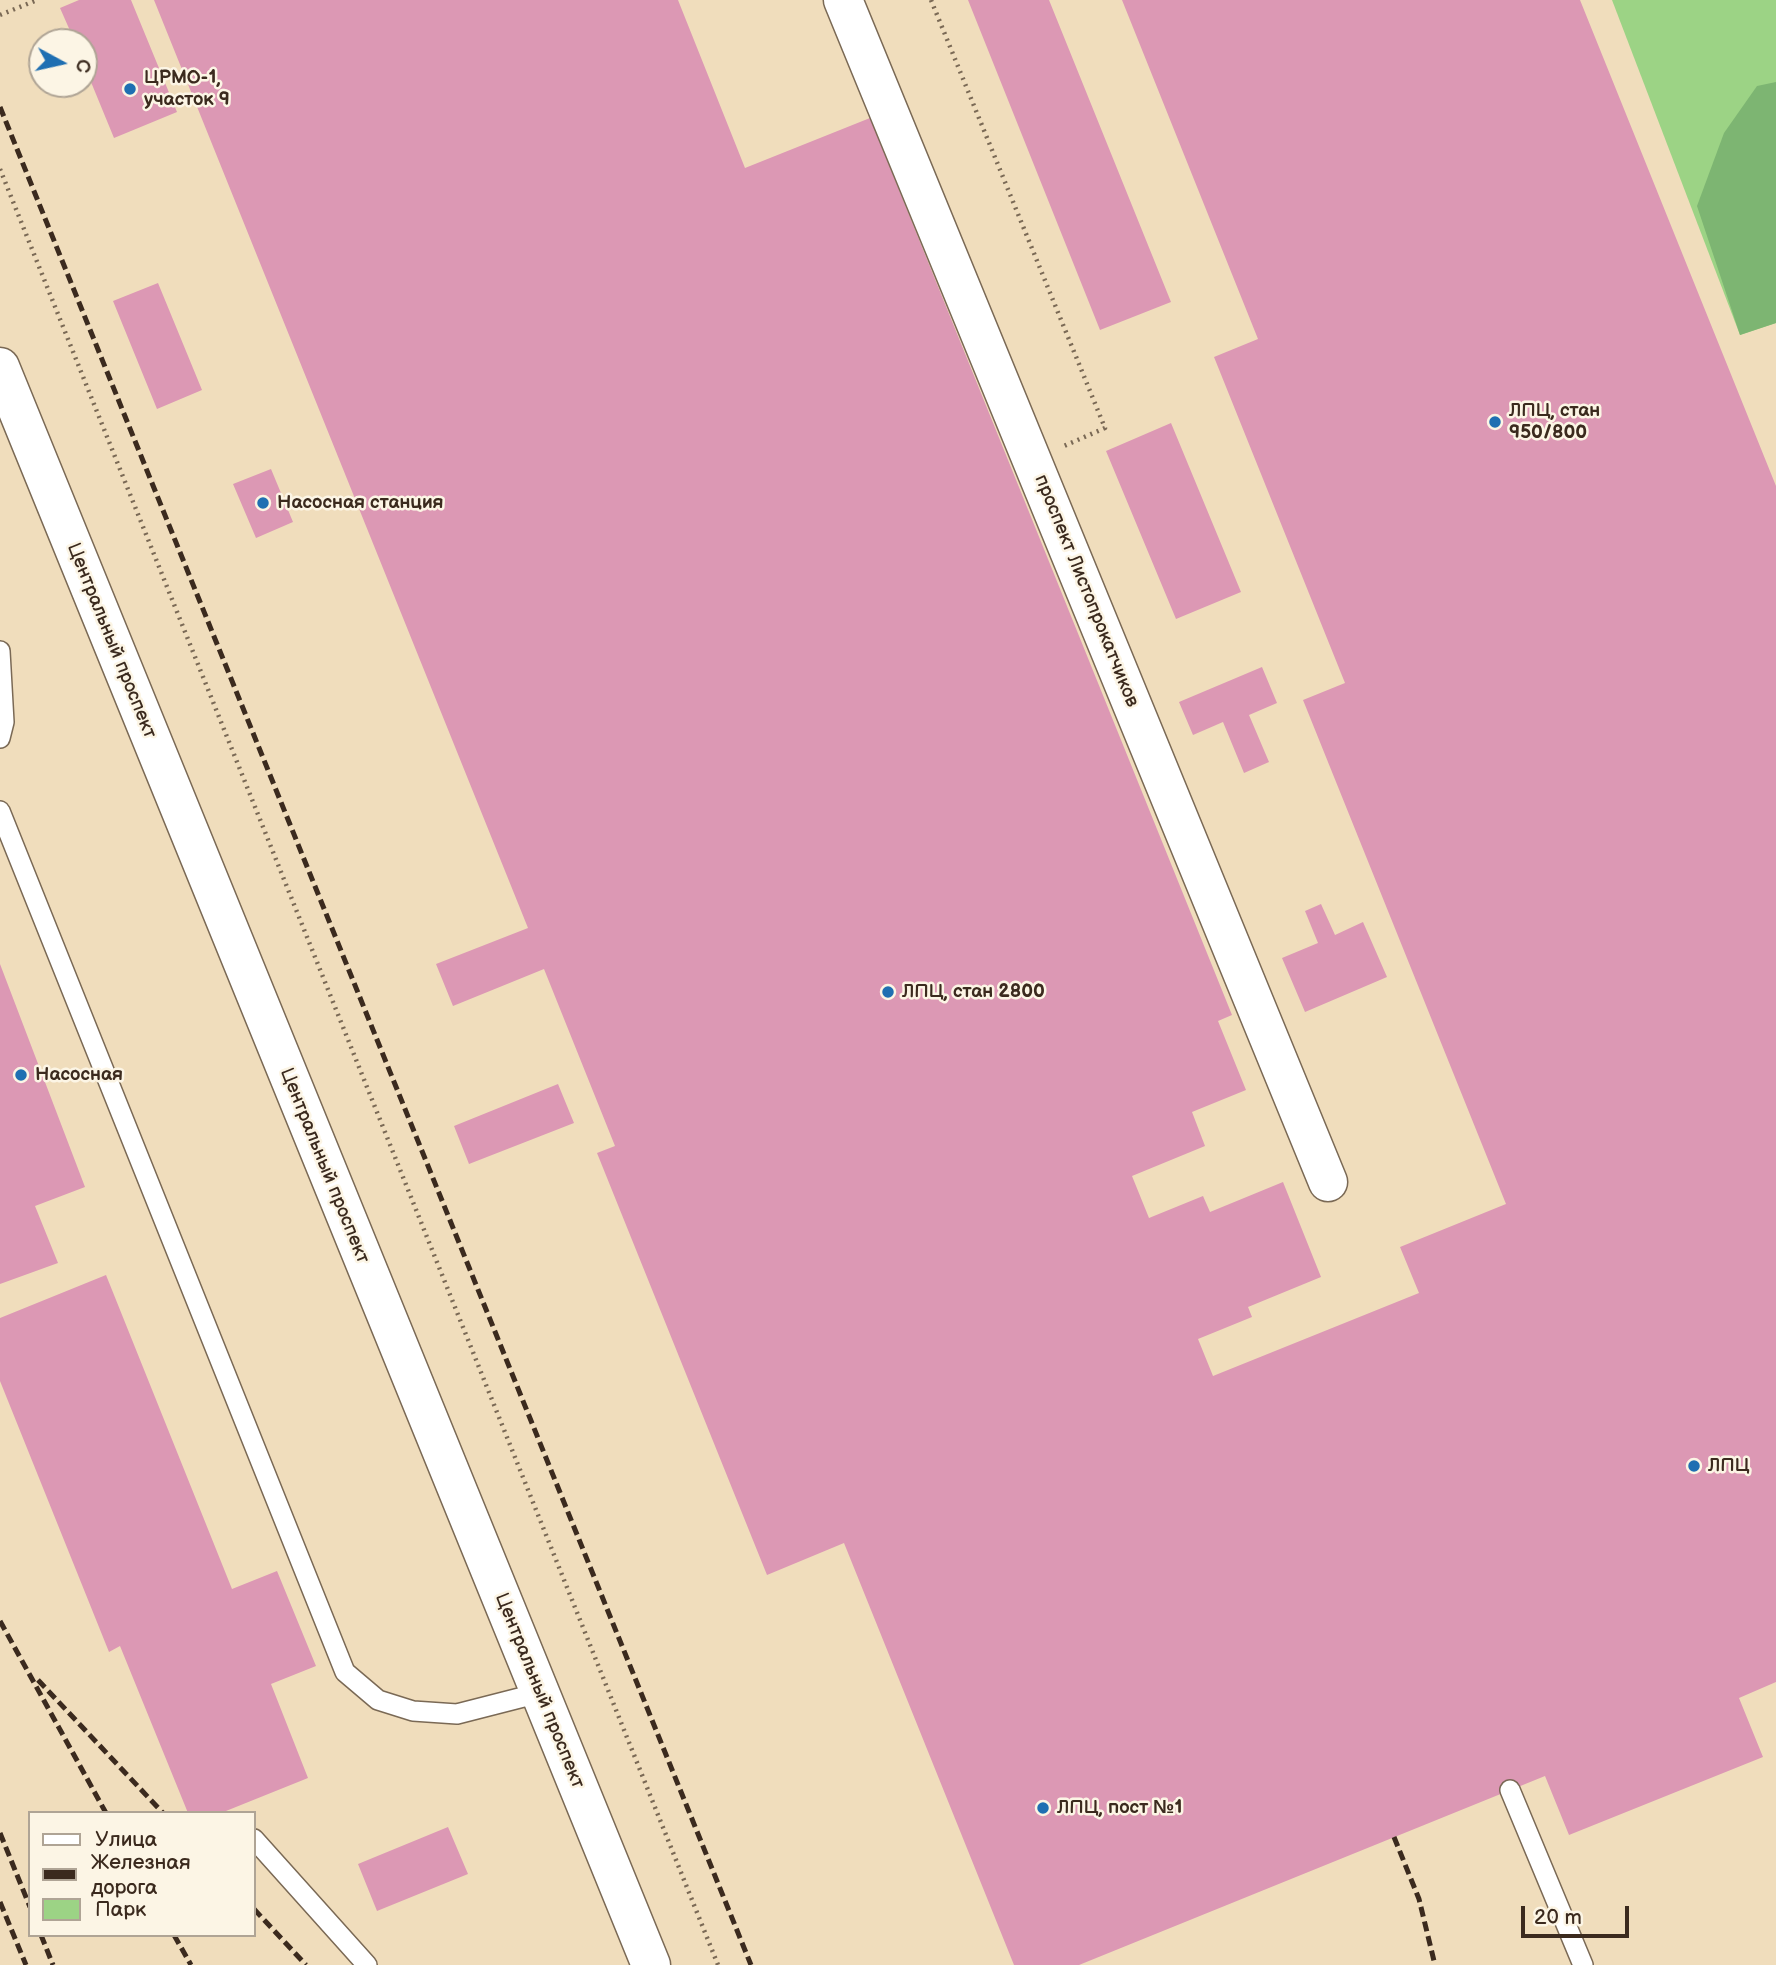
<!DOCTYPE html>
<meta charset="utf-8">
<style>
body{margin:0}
#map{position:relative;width:1776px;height:1965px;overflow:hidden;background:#f0ddbc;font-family:"Balsamiq Sans",sans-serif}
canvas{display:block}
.legend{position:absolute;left:28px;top:1811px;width:228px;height:126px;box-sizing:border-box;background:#fcf5e5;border:2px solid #afa495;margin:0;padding:9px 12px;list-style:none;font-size:21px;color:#3b2a1e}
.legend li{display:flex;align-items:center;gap:14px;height:35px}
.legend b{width:35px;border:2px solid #afa495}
.north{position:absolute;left:28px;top:28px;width:70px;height:70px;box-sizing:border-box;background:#fcf5e5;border:2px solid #afa495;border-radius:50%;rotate:98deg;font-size:19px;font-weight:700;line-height:28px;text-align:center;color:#3b2a1e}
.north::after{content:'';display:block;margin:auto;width:24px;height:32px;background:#1f6fb2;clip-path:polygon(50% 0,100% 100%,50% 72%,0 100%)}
.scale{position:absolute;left:1521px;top:1906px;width:108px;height:32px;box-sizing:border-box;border:4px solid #3b2a1e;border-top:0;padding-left:9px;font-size:21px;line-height:24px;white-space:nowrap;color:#3b2a1e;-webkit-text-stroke:5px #fcf5e5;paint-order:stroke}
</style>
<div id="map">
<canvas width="1776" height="1965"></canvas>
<ul class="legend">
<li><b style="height:9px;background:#fff"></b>Улица</li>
<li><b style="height:9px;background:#3b2a1e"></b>Железная дорога</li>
<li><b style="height:19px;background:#9cd385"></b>Парк</li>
</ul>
<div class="north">С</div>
<div class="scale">20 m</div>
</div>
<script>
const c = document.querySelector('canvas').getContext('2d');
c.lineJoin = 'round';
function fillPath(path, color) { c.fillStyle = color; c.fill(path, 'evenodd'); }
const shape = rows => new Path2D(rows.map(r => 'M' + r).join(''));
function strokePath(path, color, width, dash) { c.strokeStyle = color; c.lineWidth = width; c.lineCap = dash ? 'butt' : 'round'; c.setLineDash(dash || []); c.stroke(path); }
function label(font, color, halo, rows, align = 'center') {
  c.font = font + ' "Balsamiq Sans",sans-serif'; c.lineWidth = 5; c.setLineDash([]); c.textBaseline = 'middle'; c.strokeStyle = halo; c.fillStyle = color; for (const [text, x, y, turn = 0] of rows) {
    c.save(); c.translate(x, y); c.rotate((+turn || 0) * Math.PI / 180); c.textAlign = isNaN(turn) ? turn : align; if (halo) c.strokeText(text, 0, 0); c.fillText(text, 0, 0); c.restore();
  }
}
fillPath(shape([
 [1612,0,1776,0,1776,323,1740,335]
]), '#9cd385');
fillPath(shape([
 [1776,82,1776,323,1740,335,1697,206,1724,133,1757,86]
]), '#7db572');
fillPath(shape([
 [79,0,131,0,177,112,114,138,84,65,84,42,75,42,60,8],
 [154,0,678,0,745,168,870,118,1232,1015,1218,1021,1246,1090,1192,1112,1205,1146,1132,1176,1149,1218,1203,1196,1210,1212,1283,1182,1321,1277,1248,1307,1252,1317,1198,1339,1213,1376,1419,1293,1400,1247,1506,1204,1303,700,1345,683,1214,357,1258,339,1122,0,1580,0,1776,486,1776,1682,1739,1698,1763,1757,1569,1835,1545,1776,1079,1965,1014,1965,844,1543,767,1575,597,1153,615,1146,544,969,453,1006,436,964,528,928],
 [968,0,1049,0,1171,302,1100,330],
 [158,283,202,390,157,409,113,301],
 [1171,423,1241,592,1176,619,1106,451],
 [271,469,293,522,256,538,233,484],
 [1262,667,1277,703,1249,715,1269,762,1244,773,1223,722,1193,735,1179,702],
 [1321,904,1335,935,1363,922,1387,977,1305,1012,1282,958,1318,943,1305,911],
 [0,964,85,1187,35,1206,58,1263,0,1284],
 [558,1084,574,1123,469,1164,454,1126],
 [106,1275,232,1589,277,1571,316,1666,271,1684,308,1778,221,1813,188,1813,120,1646,109,1652,0,1381,0,1318],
 [448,1827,468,1874,377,1911,358,1864]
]), '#dc98b4');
const service = shape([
 [0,651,4,722,0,738],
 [0,811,345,1672,378,1700,413,1711,457,1714,539,1693],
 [1510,1790,1583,1965],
 [254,1839,367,1965]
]);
const minor = shape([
 [843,0,1328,1182],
 [0,367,651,1965]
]);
strokePath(service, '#7a6955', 22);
strokePath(minor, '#7a6955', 41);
strokePath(shape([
 [931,0,1105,428,1064,446],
 [0,15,37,0],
 [0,169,718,1965]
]), '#7a6955', 4.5, [2, 5]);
strokePath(service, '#fff', 19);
strokePath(minor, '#fff', 38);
strokePath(shape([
 [0,107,751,1965],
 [0,1621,106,1813],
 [38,1680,163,1813],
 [0,1833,30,1907],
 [1394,1837,1419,1899,1435,1965],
 [0,1902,26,1965],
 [254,1909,306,1965],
 [41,1935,53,1965],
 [174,1935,191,1965]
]), '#3b2a1e', 5, [10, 5]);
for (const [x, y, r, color] of [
 [130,89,7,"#1f6fb2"],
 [1495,422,7,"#1f6fb2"],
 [263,503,7,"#1f6fb2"],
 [888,992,7,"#1f6fb2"],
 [21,1075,7,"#1f6fb2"],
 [1694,1466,7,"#1f6fb2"],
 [1043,1808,7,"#1f6fb2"]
]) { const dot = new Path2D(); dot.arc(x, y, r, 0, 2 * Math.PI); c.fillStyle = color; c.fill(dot); strokePath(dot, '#fcf5e5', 2.5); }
label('bold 19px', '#3b2a1e', '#fcf5e5', [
 ["ЦРМО-1,",144,78],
 ["участок 9",144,100],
 ["ЛПЦ, стан",1509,411],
 ["950/800",1509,433],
 ["Насосная станция",277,503],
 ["ЛПЦ, стан 2800",902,992],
 ["Насосная",35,1075],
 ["ЛПЦ",1708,1466],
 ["ЛПЦ, пост №1",1057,1808]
], 'left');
label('19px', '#3b2a1e', '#fcf5e5', [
 ["проспект Листопрокатчиков",1086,591,68],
 ["Центральный проспект",111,641,68],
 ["Центральный проспект",324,1166,68],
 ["Центральный проспект",539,1691,68]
]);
</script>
